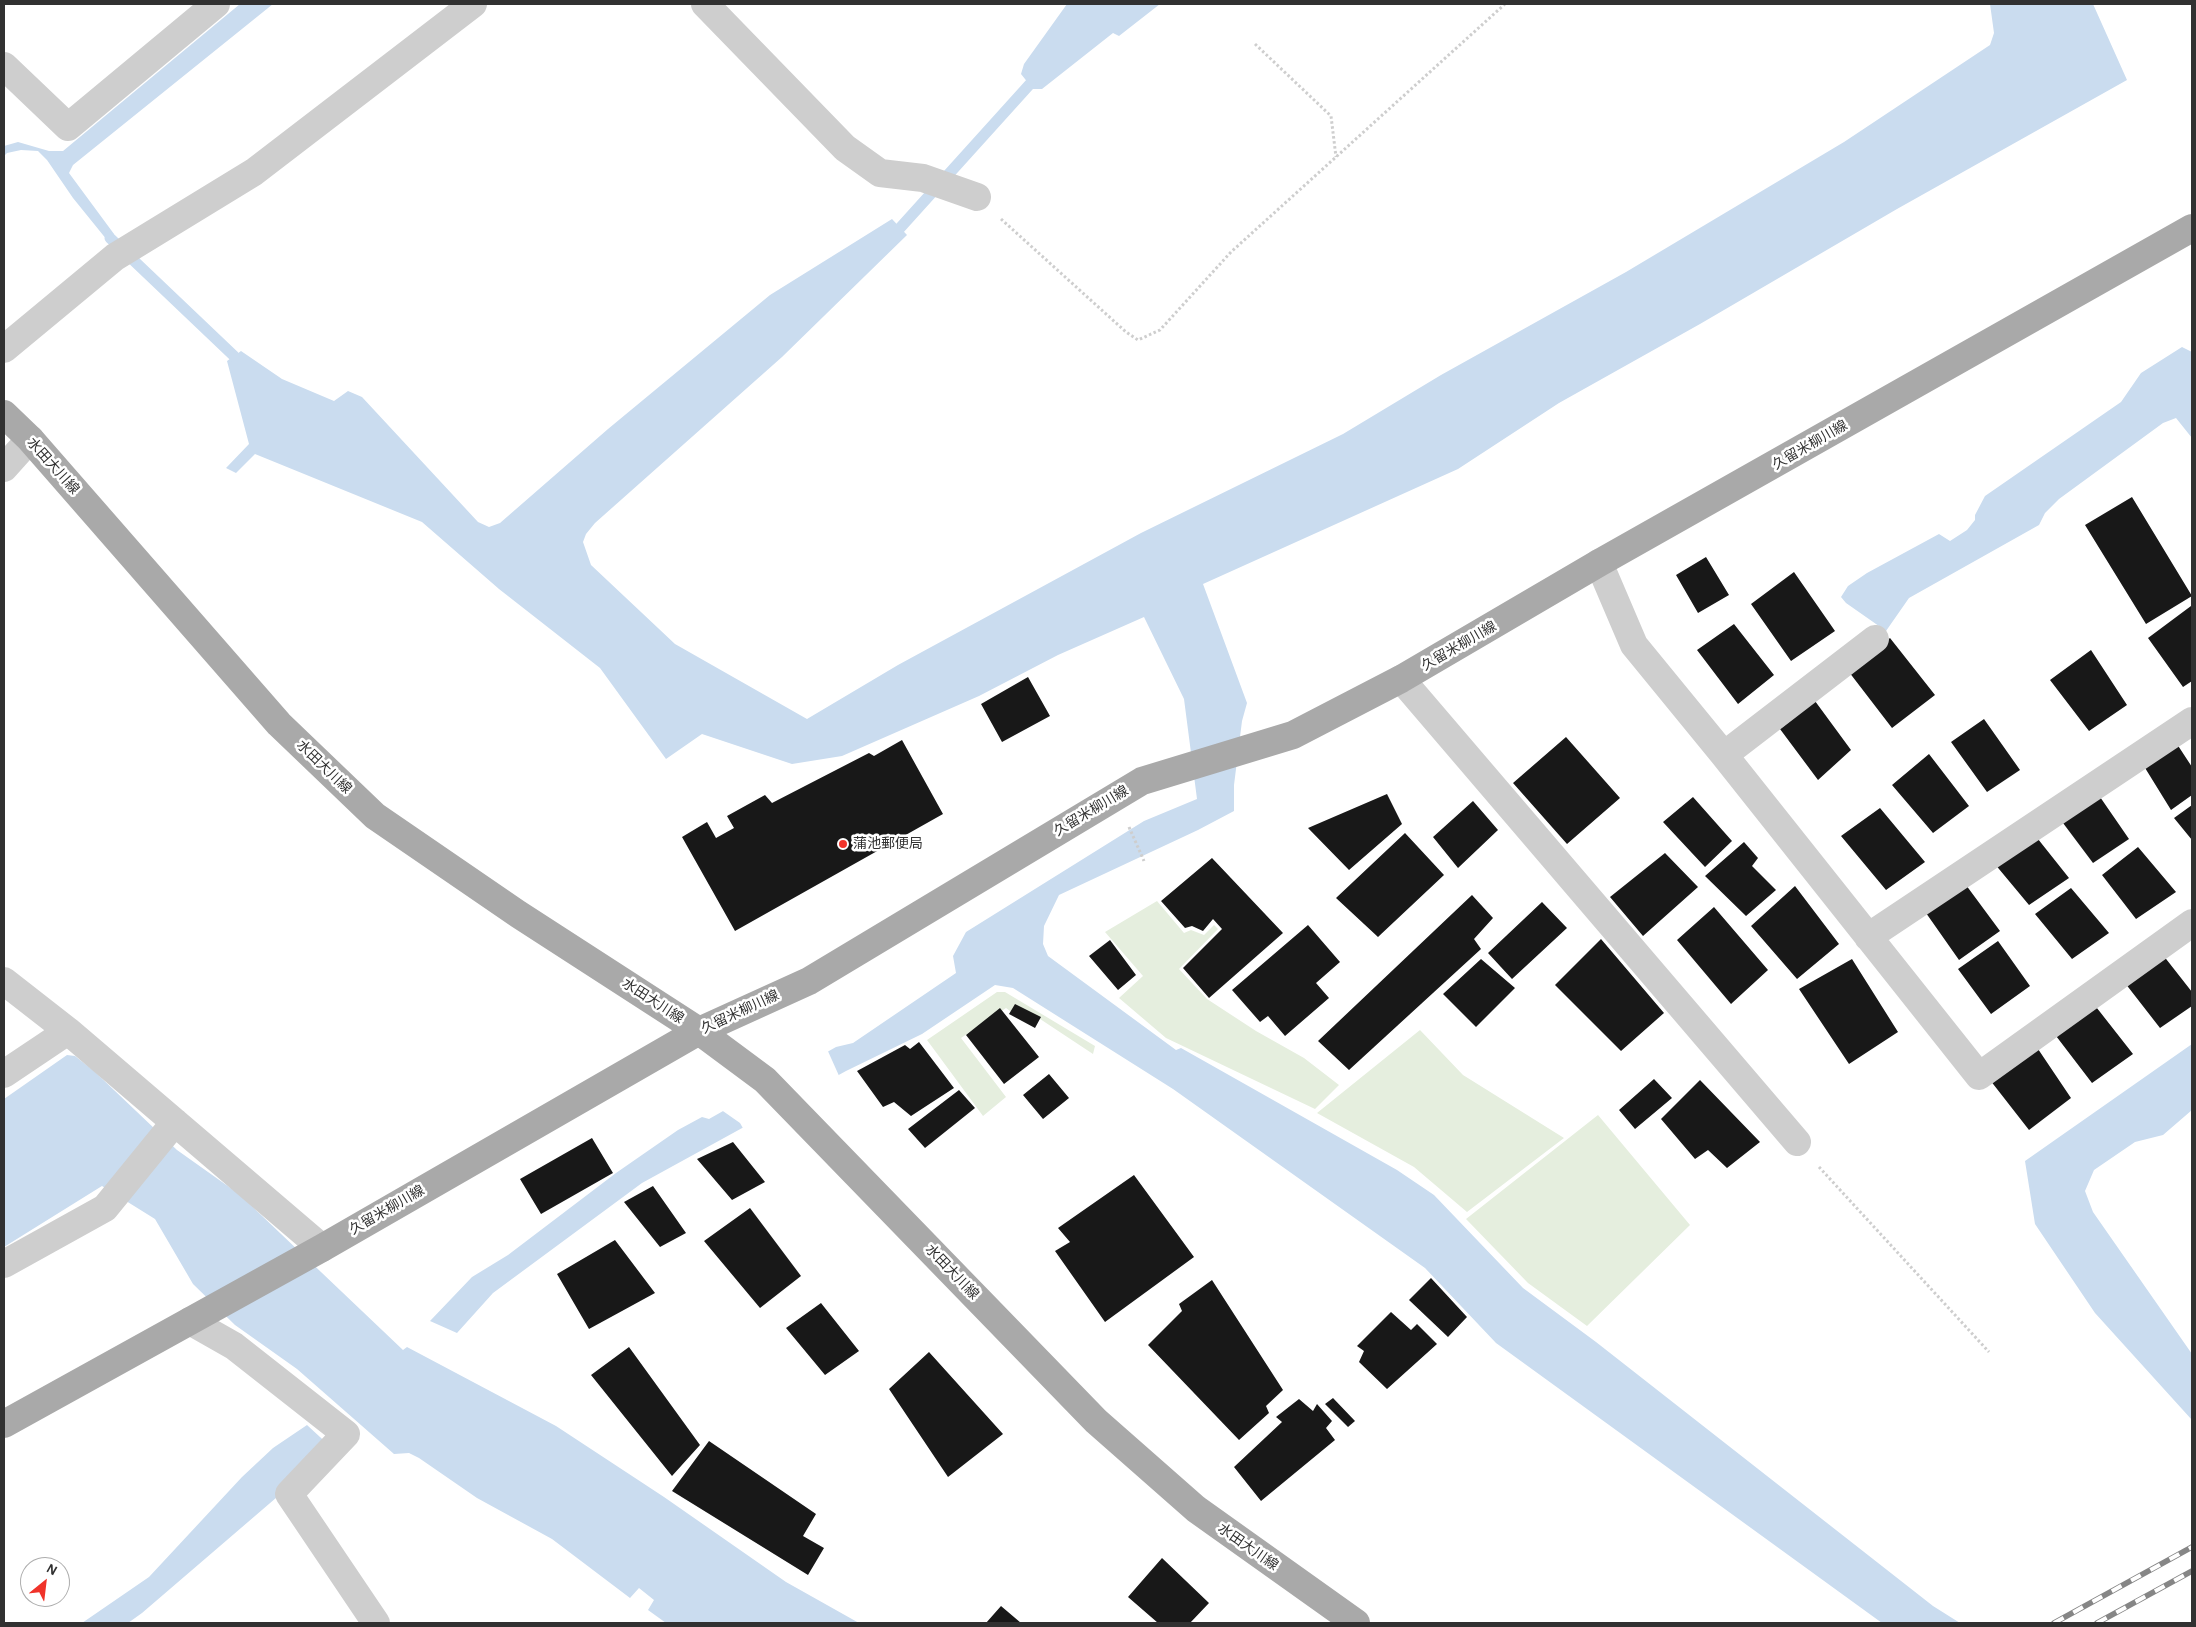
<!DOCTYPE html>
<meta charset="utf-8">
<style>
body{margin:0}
#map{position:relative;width:2196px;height:1627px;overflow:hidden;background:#fff;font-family:"Alegreya Sans",sans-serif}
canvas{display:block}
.frame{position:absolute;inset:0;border:5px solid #313131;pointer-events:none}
.north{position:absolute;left:20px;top:1557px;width:50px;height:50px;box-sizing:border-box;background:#fff;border:1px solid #adadad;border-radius:50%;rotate:29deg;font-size:14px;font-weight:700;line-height:20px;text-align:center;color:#313131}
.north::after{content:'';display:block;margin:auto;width:18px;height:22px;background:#f0332a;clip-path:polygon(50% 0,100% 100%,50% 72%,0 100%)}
</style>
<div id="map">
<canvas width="2196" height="1627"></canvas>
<div class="frame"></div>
<div class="north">N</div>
</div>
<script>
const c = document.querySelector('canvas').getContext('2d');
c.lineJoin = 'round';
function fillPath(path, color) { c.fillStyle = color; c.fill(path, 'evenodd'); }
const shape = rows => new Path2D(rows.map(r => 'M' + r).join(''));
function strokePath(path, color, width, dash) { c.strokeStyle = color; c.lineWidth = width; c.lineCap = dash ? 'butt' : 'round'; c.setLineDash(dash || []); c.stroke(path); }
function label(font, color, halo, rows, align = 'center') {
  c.font = font + ' "Alegreya Sans","Noto Sans JP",sans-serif'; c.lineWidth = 5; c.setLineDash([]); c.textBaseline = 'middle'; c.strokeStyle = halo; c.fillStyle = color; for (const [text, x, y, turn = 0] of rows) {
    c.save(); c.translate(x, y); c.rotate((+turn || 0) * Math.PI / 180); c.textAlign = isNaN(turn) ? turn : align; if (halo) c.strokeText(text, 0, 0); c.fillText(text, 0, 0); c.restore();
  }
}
fillPath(shape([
 [1157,901,1184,933,1191,930,1204,935,1214,925,1218,929,1179,969,1207,999,1256,1031,1304,1058,1339,1085,1315,1109,1166,1038,1119,998,1143,976,1105,932],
 [997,992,1005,992,1095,1046,1093,1054,1031,1013,1022,1020,1006,1008,961,1038,1006,1097,983,1116,927,1040],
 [1420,1030,1463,1075,1564,1138,1467,1212,1414,1167,1317,1113],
 [1598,1115,1690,1225,1587,1326,1528,1283,1466,1219]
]), '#e5eede');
fillPath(shape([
 [240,4,273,4,73,165,69,173,114,234,107,240,73,198,47,160,38,151,21,150,7,153,4,156,4,146,18,142,49,151,63,151],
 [1067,4,1160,4,1119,36,1113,33,1042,89,1033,89,1021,74,1024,64],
 [1990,4,2093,4,2127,80,1897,209,1700,324,1559,403,1458,469,1203,584,1247,703,1242,721,1234,785,1234,811,1198,830,1059,895,1044,926,1043,944,1048,956,1176,1050,1181,1048,1397,1170,1434,1195,1523,1288,1596,1342,1933,1606,1960,1623,1882,1623,1496,1343,1425,1268,1173,1089,1013,988,995,985,922,1034,846,1071,642,1183,493,1293,457,1333,430,1321,472,1277,508,1255,616,1173,678,1130,702,1117,709,1119,836,1047,853,1043,956,973,953,956,966,932,1144,821,1197,799,1184,699,1144,617,1058,655,979,696,842,756,792,764,702,734,666,759,600,668,499,589,422,522,255,454,236,473,226,468,249,444,227,361,241,351,282,379,334,401,348,391,362,397,478,522,489,527,500,523,608,429,770,295,892,219,907,235,782,357,595,523,586,534,583,542,591,565,675,644,807,719,898,665,1141,533,1343,434,1441,375,1626,272,1844,142,1990,45,1994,33],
 [2182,347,2192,352,2192,438,2176,418,2163,423,2059,499,2045,513,2039,525,1909,598,1886,631,1846,603,1841,597,1848,586,1867,573,1939,534,1950,541,1967,530,1975,520,1975,515,1985,496,2121,402,2141,373],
 [2192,1044,2192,1110,2163,1135,2135,1142,2094,1170,2085,1191,2093,1212,2192,1354,2192,1420,2095,1313,2035,1224,2025,1161],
 [67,1055,75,1056,94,1071,177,1150,239,1194,403,1350,407,1347,556,1426,664,1497,786,1582,859,1623,666,1623,648,1610,654,1600,639,1588,630,1598,552,1539,477,1498,419,1458,409,1453,394,1454,297,1369,235,1325,193,1284,155,1219,102,1186,4,1247,4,1099],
 [307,1425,333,1449,142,1613,128,1623,82,1623,149,1577,242,1477,273,1448]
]), '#cadcef');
fillPath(shape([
 [827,1049,840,1078,744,1130,740,1123,720,1109]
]), '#fff');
strokePath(shape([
 [900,228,1030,84],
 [110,238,234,356]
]), '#cadcef', 11);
fillPath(shape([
 [2132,497,2192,596,2146,624,2085,525],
 [1706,557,1729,595,1698,613,1676,575],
 [1794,572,1835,631,1791,661,1751,604],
 [2191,606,2192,681,2183,687,2148,638],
 [1734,624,1774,675,1738,704,1697,650],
 [1890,638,1935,695,1892,728,1849,672],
 [2091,650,2127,705,2089,731,2050,680],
 [1028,677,1050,716,1002,742,981,704],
 [1815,701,1851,750,1818,780,1780,729],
 [1984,719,2020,770,1987,792,1951,742],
 [1566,737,1620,798,1567,844,1513,783],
 [902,740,943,814,735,931,682,837,707,822,716,838,734,828,727,816,765,795,772,803,869,753,874,756],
 [2175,741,2192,767,2192,795,2171,810,2142,763],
 [1929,754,1969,806,1933,833,1892,785],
 [1387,794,1402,824,1349,870,1308,828],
 [2098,794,2129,839,2093,863,2060,819],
 [1693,797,1732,841,1705,867,1663,822],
 [1473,801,1498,830,1458,868,1433,837],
 [2192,805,2192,840,2174,818],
 [1880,808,1925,862,1886,890,1841,836],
 [1405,833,1444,875,1378,937,1336,898],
 [2034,834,2069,878,2029,905,1994,863],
 [1744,842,1758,858,1752,866,1776,890,1746,916,1705,876],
 [2138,847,2176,892,2136,919,2102,875],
 [1665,853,1698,887,1643,936,1610,897],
 [1212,858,1283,933,1209,998,1183,968,1222,929,1213,919,1203,931,1192,926,1185,928,1161,901],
 [1966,885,2000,931,1959,960,1926,913],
 [1795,886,1839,944,1797,979,1751,926],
 [2071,888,2109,933,2072,959,2035,914],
 [1472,895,1493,918,1474,939,1481,949,1349,1070,1318,1041],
 [1542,902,1567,928,1512,979,1488,953],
 [1714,907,1768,970,1731,1004,1677,940],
 [1308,925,1340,962,1316,983,1329,998,1285,1036,1268,1016,1260,1022,1232,990],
 [1601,939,1664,1013,1621,1051,1555,985],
 [1110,940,1136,975,1118,990,1089,956],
 [1998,941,2030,986,1991,1014,1958,969],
 [2163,955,2192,992,2192,1006,2160,1028,2125,983],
 [1481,959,1515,988,1476,1027,1443,994],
 [1852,959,1898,1032,1849,1064,1799,989],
 [2093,1003,2133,1054,2092,1083,2053,1032],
 [1015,1004,1041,1017,1035,1028,1009,1014],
 [1000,1008,1039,1057,1004,1084,966,1035],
 [919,1042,954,1088,911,1116,894,1102,883,1107,857,1071,905,1045,910,1049],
 [2036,1046,2071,1098,2029,1130,1990,1080],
 [1049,1074,1069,1098,1043,1119,1023,1095],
 [1654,1079,1672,1098,1635,1129,1619,1110],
 [1700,1080,1760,1142,1727,1168,1708,1150,1695,1159,1661,1119],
 [959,1090,975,1108,925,1148,908,1129],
 [592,1138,613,1173,541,1214,520,1179],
 [733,1142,765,1182,732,1200,697,1159],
 [1134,1175,1194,1257,1105,1322,1055,1251,1070,1242,1058,1228],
 [653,1186,686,1233,660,1247,624,1202],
 [750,1208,801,1276,760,1308,704,1241],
 [615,1240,655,1293,589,1329,557,1274],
 [1431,1278,1467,1317,1448,1337,1409,1300],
 [1212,1280,1283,1390,1266,1406,1269,1413,1239,1440,1148,1345,1182,1311,1179,1304],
 [821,1303,859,1351,825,1375,786,1328],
 [1391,1312,1411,1330,1417,1324,1437,1344,1387,1389,1359,1362,1364,1351,1357,1346],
 [629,1347,700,1445,672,1476,591,1375],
 [929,1352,1003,1434,948,1477,889,1389],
 [1333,1398,1355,1421,1348,1427,1325,1404],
 [1299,1399,1313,1411,1317,1404,1332,1421,1326,1428,1335,1440,1261,1501,1234,1467,1282,1422,1276,1417],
 [709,1441,816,1514,803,1536,824,1548,808,1575,672,1491],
 [1162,1558,1209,1603,1190,1623,1158,1623,1128,1597],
 [1001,1606,1021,1623,986,1623]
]), '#181818');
strokePath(shape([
 [1255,44,1331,116,1336,157],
 [1001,219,1126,332,1138,340,1160,330,1231,252,1505,4],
 [1129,827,1144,861],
 [1819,1167,1989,1352]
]), '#cecece', 3, [2.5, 2.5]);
strokePath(shape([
 [705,4,845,148,880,173,923,178,977,197],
 [4,66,68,127,216,4],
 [4,349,115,257,254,172,473,4],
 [4,468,30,439],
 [1599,563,1634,645,1724,755,1979,1076,2192,923],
 [1401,679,1797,1142],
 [1724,755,1875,639],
 [1868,937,2192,721],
 [4,981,68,1031,322,1248],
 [4,1074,68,1031],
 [4,1264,105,1208,175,1122],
 [190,1321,234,1346,346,1434,289,1494,376,1623]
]), '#cecece', 28);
strokePath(shape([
 [4,414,30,439,279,724,375,816,518,914,699,1031,765,1080,1096,1421,1196,1509,1356,1623],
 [4,1424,322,1248,699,1031,809,981,1142,781,1293,735,1401,679,1599,563,2192,228]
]), '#a9a9a9', 28);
const rail = shape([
 [2054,1623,2192,1547],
 [2097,1623,2192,1571]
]);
strokePath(rail, '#868686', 5.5);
strokePath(rail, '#fff', 4, [11]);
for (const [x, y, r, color] of [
 [843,844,5,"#f0332a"]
]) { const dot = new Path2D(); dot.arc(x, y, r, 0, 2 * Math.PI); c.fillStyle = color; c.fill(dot); strokePath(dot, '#fff', 2); }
label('14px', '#313131', '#fff', [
 ["久留米柳川線",1810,445,-30],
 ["水田大川線",53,466,48],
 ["久留米柳川線",1459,646,-30],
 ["水田大川線",324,767,44],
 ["久留米柳川線",1091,811,-31],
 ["水田大川線",653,1001,33],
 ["久留米柳川線",740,1012,-25],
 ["久留米柳川線",387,1210,-30],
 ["水田大川線",952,1272,46],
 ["水田大川線",1248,1547,35]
]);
label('14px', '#313131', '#fff', [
 ["蒲池郵便局",853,844]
], 'left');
</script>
